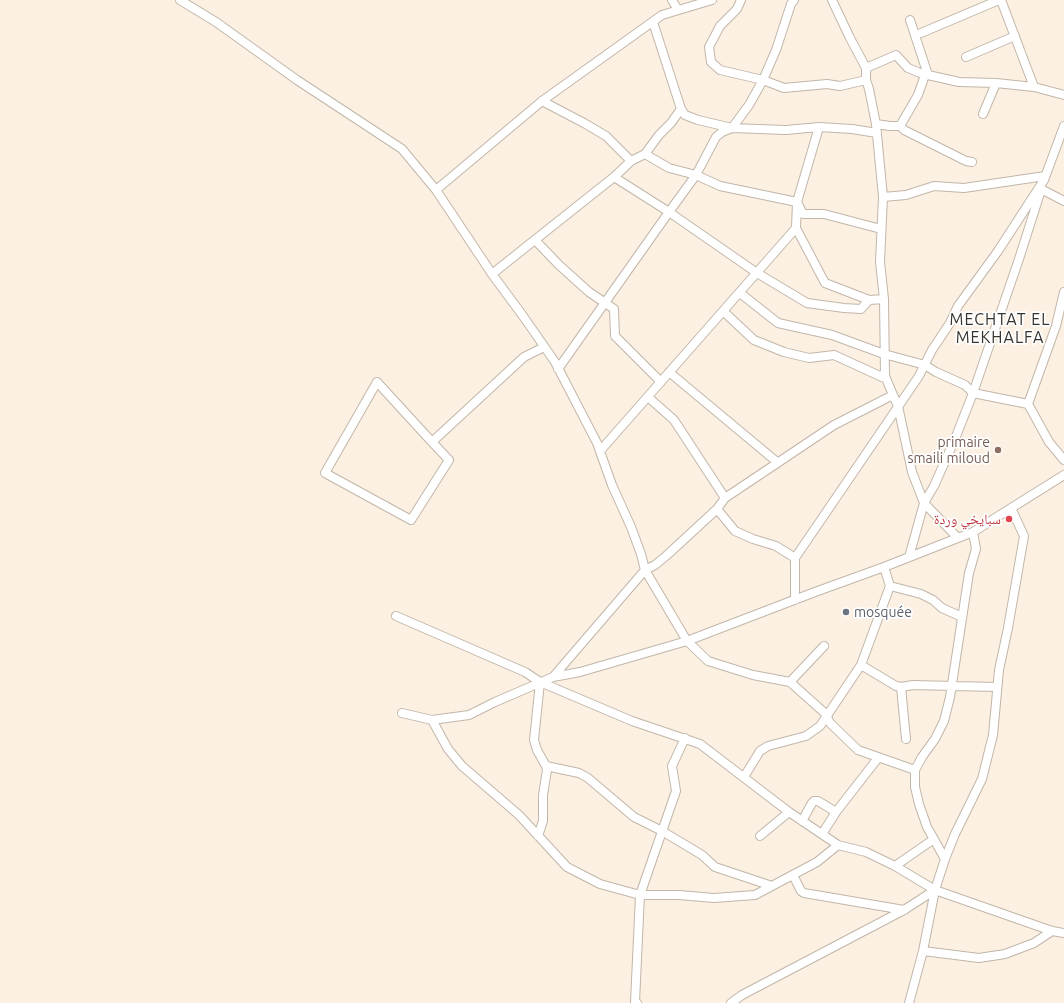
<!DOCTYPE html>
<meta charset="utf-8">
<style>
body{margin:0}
canvas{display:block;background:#fcf0e2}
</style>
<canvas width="1064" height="1003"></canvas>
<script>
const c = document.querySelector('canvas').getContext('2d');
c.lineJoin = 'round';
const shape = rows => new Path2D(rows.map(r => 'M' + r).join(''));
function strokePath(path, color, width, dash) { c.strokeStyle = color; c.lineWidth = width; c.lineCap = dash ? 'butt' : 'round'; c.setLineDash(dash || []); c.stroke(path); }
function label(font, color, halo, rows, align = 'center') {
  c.font = font + ' Ubuntu,"Noto Naskh Arabic",sans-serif'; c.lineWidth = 3.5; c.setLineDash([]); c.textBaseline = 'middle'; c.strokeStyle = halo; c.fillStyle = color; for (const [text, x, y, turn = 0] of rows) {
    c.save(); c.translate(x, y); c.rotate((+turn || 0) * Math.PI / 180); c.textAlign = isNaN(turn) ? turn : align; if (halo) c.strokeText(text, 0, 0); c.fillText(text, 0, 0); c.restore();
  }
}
const minor = shape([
 [180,0,216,22,297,80,402,149,436,190,492,274,523,316,555,362,597,443,612,485,631,527,641,554,645,570,687,641,708,661,753,675,790,682,827,715,828,719,830,723,858,750,915,770],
 [672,0,678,10],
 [741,0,737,9,720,26,709,47,711,62,720,70,763,80,784,88,827,84,840,86,866,80],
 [832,0,850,38,866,68,866,80,869,89,876,124,883,197,880,262,884,299,885,376,893,395],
 [1001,0,1034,87,1064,95],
 [910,20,928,75],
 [653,22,681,109,685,115,698,120,732,128,786,130,819,127,852,129,877,133],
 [921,33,999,0],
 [966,57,1015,36],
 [866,68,896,55,908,68,925,75,928,75,959,82,996,83,1034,87],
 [542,101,584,123,606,136,631,161],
 [983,114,996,83],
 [876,124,890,126,900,126,918,95,925,75],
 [900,126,904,130,966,161,972,162],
 [645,154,669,168,696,175,720,186,797,202,803,214,824,214,881,229],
 [614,177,669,212,757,273,807,303,844,308,861,309,869,300,884,299],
 [1041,189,1064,201],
 [436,190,542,101,662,15,712,0],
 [883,197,906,195,934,186,964,188,1045,176],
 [796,228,825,283,869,300],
 [535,240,559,265,589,292,614,309,615,336,661,382],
 [492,274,614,177,631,161,645,154,659,135,671,123,681,109],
 [740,293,778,323,832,335,884,354,925,365,936,372,965,385,973,393,1028,404,1049,442,1064,460],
 [723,311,754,340,784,352,809,358,834,355,882,377,885,371],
 [558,369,669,212,696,175,716,137,722,132,732,128,749,105,763,80,776,50,791,4,794,0],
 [669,372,777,462],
 [648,397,674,420,725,498],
 [1028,404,1056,326,1064,292],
 [432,442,377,382,325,473,411,520,449,460,432,442,524,357,544,347],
 [600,451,796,228,797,202,819,127],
 [717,509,735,531,753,539,776,546,795,558],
 [957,537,924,503,934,486,955,439,973,393,1019,259,1041,190],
 [890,586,921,594,933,600,942,608,962,617],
 [795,600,795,558,919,376,932,350,950,323,958,306,998,251,1044,180,1064,126],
 [396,616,525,672,540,682,632,721,700,744,789,812,838,845,866,852,895,866,935,890,1052,931,1064,933],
 [861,665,896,686,901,687,913,685,997,687],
 [553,677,645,570,655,565,666,556,717,509,725,498,834,425,893,395,898,406,912,472,924,503,909,557],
 [790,682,824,646],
 [901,687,906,739],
 [402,713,432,720,469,715,495,702,553,677,580,672,687,641,815,592,884,567,973,532,1064,475],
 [432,720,448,749,462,766,519,815,567,867,600,884,640,895,679,895,714,898,755,895,817,862,838,845],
 [546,766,579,773,588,778,634,817,662,831,702,855,715,867,772,886],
 [744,777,760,751,768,746,806,736,820,726,861,665,890,586,884,567],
 [802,821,812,803,814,801,818,801,836,812],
 [822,834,836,812,878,758],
 [538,836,543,821,543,795,547,770,546,766,537,750,534,740,540,682],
 [760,836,789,812],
 [945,859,927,827,919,804,915,787,915,770,922,757,935,739,944,721,950,697,969,573,976,549,973,532],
 [895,866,934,839],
 [793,875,801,891,804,893,904,910],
 [923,951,979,958,1005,954,1034,943,1052,931],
 [637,1003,635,1002,640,895,676,791,672,766,685,738],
 [731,1003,742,995,904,910,935,890],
 [909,1003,923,951,935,890,945,859,955,834,982,779,993,735,999,670,1008,628,1024,536,1011,508]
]);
strokePath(minor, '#c1b6a9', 10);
strokePath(minor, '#fff', 8);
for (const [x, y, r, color] of [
 [998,450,4,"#8d6e63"],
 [1009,519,4,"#e0444e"],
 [846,612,4,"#6b7280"]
]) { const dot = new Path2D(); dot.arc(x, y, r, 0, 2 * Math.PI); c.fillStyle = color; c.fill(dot); strokePath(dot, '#fff', 1.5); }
label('14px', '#785e54', '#fff', [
 ["primaire",990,442],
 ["smaili miloud",990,458]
], 'right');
label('14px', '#be3a42', '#fff', [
 ["سبايخي وردة",1001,519]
], 'right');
label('14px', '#5b616d', '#fff', [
 ["mosquée",854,612]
], 'left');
c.letterSpacing = '1px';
label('16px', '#37332e', '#fff', [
 ["MECHTAT EL",1000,320],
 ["MEKHALFA",1000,338]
]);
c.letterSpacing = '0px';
</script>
